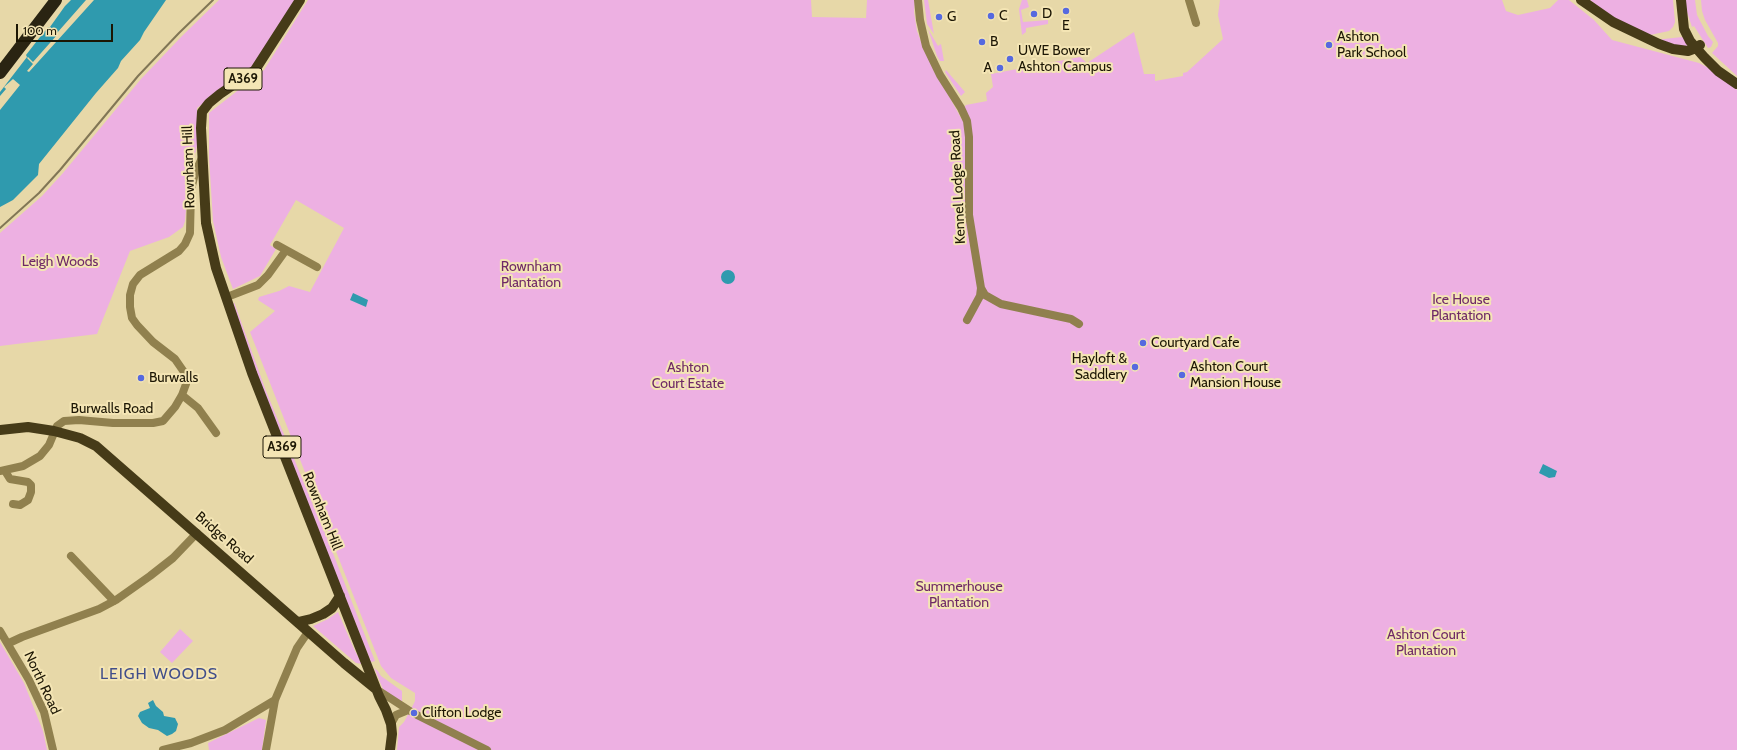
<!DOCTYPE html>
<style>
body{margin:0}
#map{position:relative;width:1737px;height:750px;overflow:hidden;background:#e7d8a8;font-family:Cabin,sans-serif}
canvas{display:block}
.scale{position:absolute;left:16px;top:24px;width:97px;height:18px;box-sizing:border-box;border:2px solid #1c1604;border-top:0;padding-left:5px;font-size:12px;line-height:14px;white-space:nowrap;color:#1c1604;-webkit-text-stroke:3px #f4e5b4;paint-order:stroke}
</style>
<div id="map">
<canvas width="1737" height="750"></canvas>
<div class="scale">100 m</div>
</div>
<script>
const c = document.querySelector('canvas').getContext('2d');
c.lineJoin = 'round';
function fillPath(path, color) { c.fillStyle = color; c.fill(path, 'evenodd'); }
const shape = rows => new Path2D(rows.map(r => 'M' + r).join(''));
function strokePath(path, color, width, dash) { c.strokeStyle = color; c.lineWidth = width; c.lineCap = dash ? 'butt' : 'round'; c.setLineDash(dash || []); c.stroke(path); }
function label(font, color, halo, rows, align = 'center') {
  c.font = font + ' Cabin,sans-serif'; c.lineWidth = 4; c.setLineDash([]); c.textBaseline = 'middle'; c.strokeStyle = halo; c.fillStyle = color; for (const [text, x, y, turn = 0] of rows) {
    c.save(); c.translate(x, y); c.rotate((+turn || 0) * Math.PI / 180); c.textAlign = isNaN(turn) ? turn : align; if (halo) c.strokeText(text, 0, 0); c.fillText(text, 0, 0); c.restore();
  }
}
fillPath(shape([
 [219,0,295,0,252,68,197,108,198,141,188,185,185,221,183,227,169,237,130,251,97,334,0,346,0,233,42,196,63,173,141,79,182,36],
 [308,0,811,0,812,17,866,18,867,0,915,0,914,12,917,31,925,52,962,120,964,108,966,105,987,101,986,93,993,87,991,74,1080,57,1087,63,1134,32,1144,74,1155,74,1155,81,1183,76,1183,73,1187,72,1223,39,1218,15,1220,0,1502,0,1506,11,1518,15,1550,8,1558,0,1569,0,1594,20,1612,40,1699,63,1720,74,1737,90,1737,750,397,750,399,727,404,722,410,711,415,701,415,693,391,678,381,666,250,332,275,311,258,300,259,297,279,291,289,286,310,292,344,228,296,200,270,245,276,249,260,276,233,289,221,257,213,221,209,157,209,113,264,70],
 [924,0,928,0,934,34,927,24],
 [1022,0,1027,0,1029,7,1021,10,1023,22,1048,20,1048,24,1026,28,1026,32,1022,35,1019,9],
 [1590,0,1673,0,1675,22,1673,27,1669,31,1650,35,1614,19],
 [1685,0,1695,0,1697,15,1708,36,1713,42,1711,47,1708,48,1694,26,1692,27,1686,9],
 [1701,0,1737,0,1737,76,1712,53,1718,46,1718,43,1705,20,1702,11],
 [928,29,938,46,941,44,944,61,940,61,937,56],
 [1682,37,1686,40,1688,44,1687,46,1683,47,1655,40],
 [946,70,965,92,961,96,945,72],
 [234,302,266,391,329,543,375,661,371,662,275,424,233,306],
 [338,612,354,649,362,664,356,663,313,626,328,619],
 [180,629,193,641,172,663,160,652],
 [0,642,24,683,43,731,47,750,0,750],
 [374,668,378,671,381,676,402,691,402,703,383,689],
 [259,718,266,720,262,750,209,750,208,743]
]), '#edb0e2');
fillPath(shape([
 [71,0,166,0,144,32,140,40,121,61,118,68,96,93,39,164,38,175,13,200,0,207,0,92,27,57,26,55,47,28,50,27,65,6],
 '721 277a7 7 0 1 1 14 0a7 7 0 1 1-14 0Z',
 [353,293,368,300,366,307,350,300],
 [1543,464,1557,471,1555,477,1549,478,1539,473],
 [153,700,156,706,163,712,164,716,175,718,178,724,176,731,172,734,167,736,158,730,149,728,142,723,138,716,140,712,150,708,148,703]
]), '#2f9aae');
fillPath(shape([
 [86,0,94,0,29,72,27,71,33,64,27,58,28,57,33,62,57,35,49,28,50,27,57,33],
 [13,79,20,85,0,110,0,96,6,89,4,87]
]), '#e7d8a8');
strokePath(shape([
 [918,0,920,20,926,46,940,75,961,108,967,121,969,137,969,215,981,288,985,295,1001,304,1071,319,1079,324],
 [1189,0,1196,23],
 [277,245,317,267],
 [227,297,258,285,268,275,286,250],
 [967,320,980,296,981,288],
 [182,395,198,408,216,433],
 [0,471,23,466,40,456,49,445,57,426,64,421,79,420,113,423,153,423,163,421,175,407,182,395,186,384,184,372,175,359,153,342,137,325,132,318,130,307,130,295,133,284,140,275,179,251,185,244,190,233,191,190,195,173,202,158],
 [5,471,10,479,28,482,31,485,31,492,28,500,20,505,13,504],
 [71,556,114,601],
 [0,631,29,680,44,712,53,750],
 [9,643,22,637,99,609,116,600,150,576,173,558,197,533],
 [376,689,410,711],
 [417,715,487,750],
 [391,724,396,715,408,710],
 [163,750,191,743,225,730,275,700],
 [266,750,275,700,297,648,308,632]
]), '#90804e', 8);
strokePath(shape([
 [300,0,255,70,220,94,209,103,202,112,201,128,206,223,216,268,252,373,379,696,386,710,391,724,392,734,390,750],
 [1581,0,1613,22,1659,44,1673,49,1688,51,1696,48,1700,45],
 [1681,0,1684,29,1690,41,1704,57,1718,71,1737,84],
 [0,430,28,427,54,431,80,438,96,446,344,663,376,689],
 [298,622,311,619,323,614,332,608,340,596]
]), '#463b18', 10);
strokePath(shape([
 [0,73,56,0]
]), '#2a2412', 12);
strokePath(shape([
 [0,228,39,193,60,170,138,76,179,33,213,0]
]), '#817655', 2);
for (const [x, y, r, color] of [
 [1066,11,4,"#5669df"],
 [1034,14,4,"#5669df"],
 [991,16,4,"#5669df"],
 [939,17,4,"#5669df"],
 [982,42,4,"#5669df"],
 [1329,45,4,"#5669df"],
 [1010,59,4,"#5669df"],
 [1000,68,4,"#5669df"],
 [1143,343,4,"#5669df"],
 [1135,367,4,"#5669df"],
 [1182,375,4,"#5669df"],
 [141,378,4,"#5669df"],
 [414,713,4,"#5669df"]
]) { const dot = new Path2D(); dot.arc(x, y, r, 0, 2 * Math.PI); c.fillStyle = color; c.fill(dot); strokePath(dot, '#f4e5b4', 1.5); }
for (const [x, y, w] of [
 [243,79,38],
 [282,447,38]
]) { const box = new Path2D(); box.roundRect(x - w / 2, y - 11, w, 22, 3); c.fillStyle = '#f4e5b4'; c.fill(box); strokePath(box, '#1c1604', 1); }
label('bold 13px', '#1c1604', null, [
 ["A369",243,79],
 ["A369",282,447]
]);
label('14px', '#1c1604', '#f4e5b4', [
 ["D",1042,14],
 ["C",999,16],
 ["G",947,17],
 ["E",1066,26,"center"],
 ["Ashton",1337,37],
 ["Park School",1337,53],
 ["B",990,42],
 ["UWE Bower",1018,51],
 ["Ashton Campus",1018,67],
 ["A",992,68,"right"],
 ["Courtyard Cafe",1151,343],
 ["Hayloft &",1127,359,"right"],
 ["Saddlery",1127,375,"right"],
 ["Ashton Court",1190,367],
 ["Mansion House",1190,383],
 ["Burwalls",149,378],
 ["Clifton Lodge",422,713]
], 'left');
label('14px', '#1c1604', '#f4e5b4', [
 ["Rownham Hill",189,167,-92],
 ["Kennel Lodge Road",958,187,-93],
 ["Burwalls Road",112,409],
 ["Rownham Hill",322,511,68],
 ["Bridge Road",224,538,41],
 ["North Road",42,683,65]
]);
label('14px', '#6f2967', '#f4e5b4', [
 ["Leigh Woods",60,262],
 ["Rownham",531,267],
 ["Plantation",531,283],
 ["Ice House",1461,300],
 ["Plantation",1461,316],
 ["Ashton",688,368],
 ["Court Estate",688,384],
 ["Summerhouse",959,587],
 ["Plantation",959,603],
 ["Ashton Court",1426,635],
 ["Plantation",1426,651]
]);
c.letterSpacing = '1px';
label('16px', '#414e8a', '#f4e5b4', [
 ["LEIGH WOODS",159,674]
]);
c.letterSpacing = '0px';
</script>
